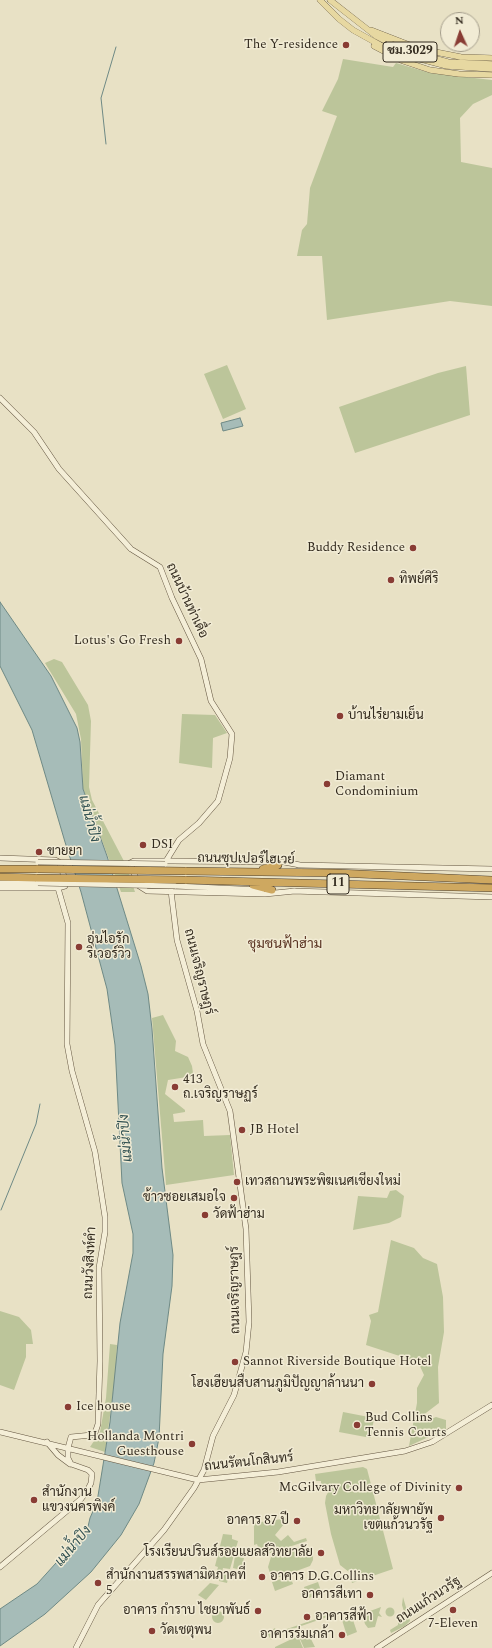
<!DOCTYPE html>
<meta charset="utf-8">
<style>
body{margin:0}
#map{position:relative;width:492px;height:1648px;overflow:hidden;background:#e8e1c5;font-family:Spectral,serif}
canvas{display:block}
.north{position:absolute;left:440px;top:12px;width:40px;height:40px;box-sizing:border-box;background:#f1ebd4;border:1px solid #a59e8c;border-radius:50%;rotate:357deg;font-size:11px;font-weight:700;line-height:16px;text-align:center;color:#332b1f}
.north::after{content:'';display:block;margin:auto;width:14px;height:18px;background:#893c34;clip-path:polygon(50% 0,100% 100%,50% 72%,0 100%)}
</style>
<div id="map">
<canvas width="492" height="1648"></canvas>
<div class="north">N</div>
</div>
<script>
const c = document.querySelector('canvas').getContext('2d');
c.lineJoin = 'round';
function fillPath(path, color) { c.fillStyle = color; c.fill(path, 'evenodd'); }
const shape = rows => new Path2D(rows.map(r => 'M' + r).join(''));
function strokePath(path, color, width, dash) { c.strokeStyle = color; c.lineWidth = width; c.lineCap = dash ? 'butt' : 'round'; c.setLineDash(dash || []); c.stroke(path); }
function label(font, color, halo, rows, align = 'center') {
  c.font = font + ' Spectral,Sarabun,serif'; c.lineWidth = 3; c.setLineDash([]); c.textBaseline = 'middle'; c.strokeStyle = halo; c.fillStyle = color; for (const [text, x, y, turn = 0] of rows) {
    c.save(); c.translate(x, y); c.rotate((+turn || 0) * Math.PI / 180); c.textAlign = isNaN(turn) ? turn : align; if (halo) c.strokeText(text, 0, 0); c.fillText(text, 0, 0); c.restore();
  }
}
fillPath(shape([
 [343,59,393,67,396,63,430,73,492,80,492,95,473,104,460,118,461,162,492,168,492,306,450,301,327,320,322,256,297,256,302,230,307,224,310,188,337,116,322,111,338,79],
 [227,365,246,409,223,419,204,374],
 [466,366,470,415,355,453,339,407,438,373],
 [54,659,62,662,88,705,91,721,89,787,92,800,126,865,135,892,121,892,83,789,81,739,76,714,45,663],
 [182,714,215,715,227,733,213,738,212,768,179,763],
 [163,1015,176,1041,175,1051,188,1057,192,1066,193,1073,187,1077,168,1080,165,1094,185,1110,185,1112,173,1114,174,1122,203,1120,204,1136,230,1135,234,1175,166,1185,152,1018],
 [396,1190,404,1196,401,1217,389,1223,353,1230,358,1196,387,1198,390,1191],
 [391,1240,414,1248,423,1258,437,1264,443,1297,444,1332,438,1367,439,1403,422,1416,424,1422,436,1417,446,1420,446,1429,409,1446,417,1403,417,1388,424,1375,418,1362,366,1345,371,1321,369,1315,378,1312],
 [0,1311,19,1317,31,1330,33,1344,26,1344,26,1357,14,1390,0,1385],
 [110,1344,117,1345,116,1372,105,1452,90,1447,100,1432,106,1398],
 [343,1412,374,1418,371,1438,339,1432],
 [363,1467,367,1469,393,1569,352,1583,349,1572,340,1565,331,1534,325,1503,326,1496,331,1487,318,1489,318,1486,321,1486,321,1481,316,1481,315,1474],
 [289,1518,275,1535,281,1541,288,1535,294,1542,306,1538,307,1541,261,1556,257,1544,254,1545,254,1523],
 [223,1534,232,1535,232,1539,238,1541,230,1569,223,1568,222,1572,229,1574,227,1583,219,1581,221,1572,217,1571,218,1567,215,1566],
 [303,1546,309,1548,313,1554,313,1560,310,1566,280,1577,270,1573,268,1567,271,1557],
 [235,1556,244,1558,241,1570,233,1568],
 [290,1576,293,1584,275,1591,272,1582],
 [318,1582,322,1594,305,1599,303,1592,305,1591,304,1587],
 [210,1583,219,1585,206,1600,198,1595],
 [403,1597,410,1621,405,1626,391,1633,390,1630,398,1625,398,1621,400,1620,401,1622,406,1618,402,1605],
 [381,1607,379,1613,382,1617,378,1616,375,1627,368,1628,365,1624,362,1614],
 '385.5 1612a4.5 4.5 0 1 1 9 0a4.5 4.5 0 1 1-9 0Z',
 [328,1611,330,1616,284,1632,284,1630,316,1619,315,1615],
 '212 1617a6 6 0 1 1 12 0a6 6 0 1 1-12 0Z',
 [352,1617,357,1632,347,1636,342,1620],
 [275,1628,278,1636,271,1640,267,1633],
 [309,1635,315,1647,304,1648,300,1639],
 [298,1636,303,1648,275,1648,275,1647]
]), '#bcc59a');
const water = shape([
 [240,418,243,426,223,431,221,423,240,418],
 [0,602,51,676,77,728,80,742,83,789,107,856,141,966,148,994,152,1029,162,1168,173,1255,172,1286,163,1354,159,1438,154,1463,139,1504,121,1535,91,1572,45,1614,0,1646,0,1609,37,1584,65,1553,68,1553,69,1548,87,1531,90,1518,97,1502,110,1422,120,1323,133,1253,133,1234,122,1183,115,1045,107,989,81,892,65,842,32,730,0,666,0,602]
]);
fillPath(water, '#a6bcb8');
strokePath(water, '#6e8985', 1);
strokePath(shape([
 [106,144,101,98,116,47],
 [1,1210,36,1124,40,1104]
]), '#6e8985', 1);
const secondary = shape([
 [0,398,34,432,59,469,131,549,160,567,172,598,201,659,211,701,232,734,230,758,218,801,199,823,179,840,166,861],
 [0,858,55,860,59,862,66,882,65,886,58,888,0,888],
 [298,865,492,869],
 [0,883,38,883],
 [175,886,262,890],
 [292,891,492,897],
 [295,891,265,894,147,891,139,886,130,863,134,861,173,861,284,862,300,865],
 [0,1432,198,1480,278,1472,405,1451,432,1442,492,1405],
 [47,1442,58,1455,70,1464],
 [0,1567,81,1499,87,1491,91,1483,92,1474,88,1470,71,1464,68,1458,68,1448,71,1437,92,1435,95,1433,98,1424,100,1361,99,1268,105,1232,105,1217,95,1152,72,1071,67,1044,68,923,58,888],
 [76,1648,98,1605,164,1530,194,1488,204,1470,213,1436,234,1395,246,1352,249,1322,246,1229,230,1111,203,1044,197,1011,177,940,171,891],
 [377,1648,492,1573]
]);
const primary = shape([
 [320,0,339,19,353,30,380,45,401,54,447,66,492,69],
 [330,0,376,36,403,50,448,62,492,64],
 [371,30,420,49,461,57,492,58],
 [374,46,403,61,430,70,459,74,492,75]
]);
const highway = shape([
 [0,869,38,869],
 [263,869,278,865],
 [185,871,337,873,492,880],
 [0,877,37,878],
 [185,880,492,888],
 [253,885,272,890]
]);
strokePath(secondary, '#635540', 6);
strokePath(primary, '#4f4231', 6);
strokePath(highway, '#4f4231', 8);
strokePath(secondary, '#f4eed7', 5);
strokePath(primary, '#e7d8a1', 5.5);
strokePath(highway, '#cea860', 7);
const secondaryBridge = shape([
 [38,862,165,864],
 [38,883,175,886]
]);
const highwayBridge = shape([
 [38,869,185,871],
 [37,878,185,880]
]);
strokePath(secondaryBridge, '#635540', 6, []);
strokePath(highwayBridge, '#4f4231', 8, []);
strokePath(secondaryBridge, '#f4eed7', 5);
strokePath(highwayBridge, '#cea860', 7);
for (const [x, y, r, color] of [
 [346,45,4,"#893c34"],
 [413,548,4,"#893c34"],
 [391,580,4,"#893c34"],
 [179,641,4,"#893c34"],
 [340,716,4,"#893c34"],
 [327,784,4,"#893c34"],
 [143,845,4,"#893c34"],
 [39,852,4,"#893c34"],
 [79,947,4,"#893c34"],
 [175,1087,4,"#893c34"],
 [242,1130,4,"#893c34"],
 [237,1182,4,"#893c34"],
 [234,1198,4,"#893c34"],
 [205,1215,4,"#893c34"],
 [235,1362,4,"#893c34"],
 [372,1384,4,"#893c34"],
 [68,1407,4,"#893c34"],
 [357,1425,4,"#893c34"],
 [192,1444,4,"#893c34"],
 [459,1488,4,"#893c34"],
 [34,1500,4,"#893c34"],
 [441,1518,4,"#893c34"],
 [297,1521,4,"#893c34"],
 [321,1553,4,"#893c34"],
 [262,1577,4,"#893c34"],
 [98,1583,4,"#893c34"],
 [370,1595,4,"#893c34"],
 [453,1610,4,"#893c34"],
 [258,1611,4,"#893c34"],
 [307,1617,4,"#893c34"],
 [152,1631,4,"#893c34"],
 [342,1635,4,"#893c34"]
]) { const dot = new Path2D(); dot.arc(x, y, r, 0, 2 * Math.PI); c.fillStyle = color; c.fill(dot); strokePath(dot, '#f1ebd4', 1.5); }
for (const [x, y, w] of [
 [410,52,54],
 [338,884,22]
]) { const box = new Path2D(); box.roundRect(x - w / 2, y - 10, w, 20, 3); c.fillStyle = '#f1ebd4'; c.fill(box); strokePath(box, '#332b1f', 1); }
label('bold 12px', '#332b1f', null, [
 ["ชม.3029",410,52],
 ["11",338,884]
]);
label('13px', '#332b1f', '#f1ebd4', [
 ["The Y-residence",338,45,"right"],
 ["Buddy Residence",405,548,"right"],
 ["ทิพย์ศิริ",399,580],
 ["Lotus's Go Fresh",171,641,"right"],
 ["บ้านไร่ยามเย็น",348,716],
 ["Diamant",335,777],
 ["Condominium",335,792],
 ["DSI",151,845],
 ["ขายยา",47,852],
 ["อุ่นไอรัก",87,940],
 ["ริเวอร์วิว",87,955],
 ["413",183,1080],
 ["ถ.เจริญราษฏร์",183,1095],
 ["JB Hotel",250,1130],
 ["เทวสถานพระพิฆเนศเชียงใหม่",245,1182],
 ["ข้าวซอยเสมอใจ",226,1198,"right"],
 ["วัดฟ้าฮ่าม",213,1215],
 ["Sannot Riverside Boutique Hotel",243,1362],
 ["โฮงเฮียนสืบสานภูมิปัญญาล้านนา",364,1384,"right"],
 ["Ice house",76,1407],
 ["Bud Collins",365,1418],
 ["Tennis Courts",365,1433],
 ["Hollanda Montri",184,1437,"right"],
 ["Guesthouse",184,1452,"right"],
 ["McGilvary College of Divinity",451,1488,"right"],
 ["สำนักงาน",42,1493],
 ["แขวงนครพิงค์",42,1508],
 ["มหาวิทยาลัยพายัพ",433,1511,"right"],
 ["เขตแก้วนวรัฐ",433,1526,"right"],
 ["อาคาร 87 ปี",289,1521,"right"],
 ["โรงเรียนปรินส์รอยแยลส์วิทยาลัย",313,1553,"right"],
 ["สำนักงานสรรพสามิตภาคที่",106,1576],
 ["5",106,1591],
 ["อาคาร D.G.Collins",270,1577],
 ["อาคารสีเทา",362,1595,"right"],
 ["อาคาร กำราบ ไชยาพันธ์",250,1611,"right"],
 ["อาคารสีฟ้า",315,1617],
 ["7-Eleven",453,1624,"center"],
 ["วัดเชตุพน",160,1631],
 ["อาคารร่มเกล้า",334,1635,"right"]
], 'left');
label('13px', '#332b1f', '#f1ebd4', [
 ["ถนนบ้านท่าเดื่อ",186,601,65],
 ["ถนนซุปเปอร์ไฮเวย์",246,860,1],
 ["ถนนเจริญราษฎร์",198,972,76],
 ["ถนนวังสิงห์คำ",91,1263,-87],
 ["ถนนเจริญราษฎร์",236,1290,-91],
 ["ถนนรัตนโกสินทร์",249,1463,-6],
 ["ถนนแก้วนวรัฐ",429,1601,-33]
]);
label('italic 14px', '#305051', '#f1ebd4', [
 ["แม่น้ำปิง",88,819,75],
 ["แม่น้ำปิง",127,1138,-95],
 ["แม่น้ำปิง",74,1547,-50]
]);
label('14px', '#5b3524', '#f1ebd4', [
 ["ชุมชนฟ้าฮ่าม",285,945]
]);
</script>
